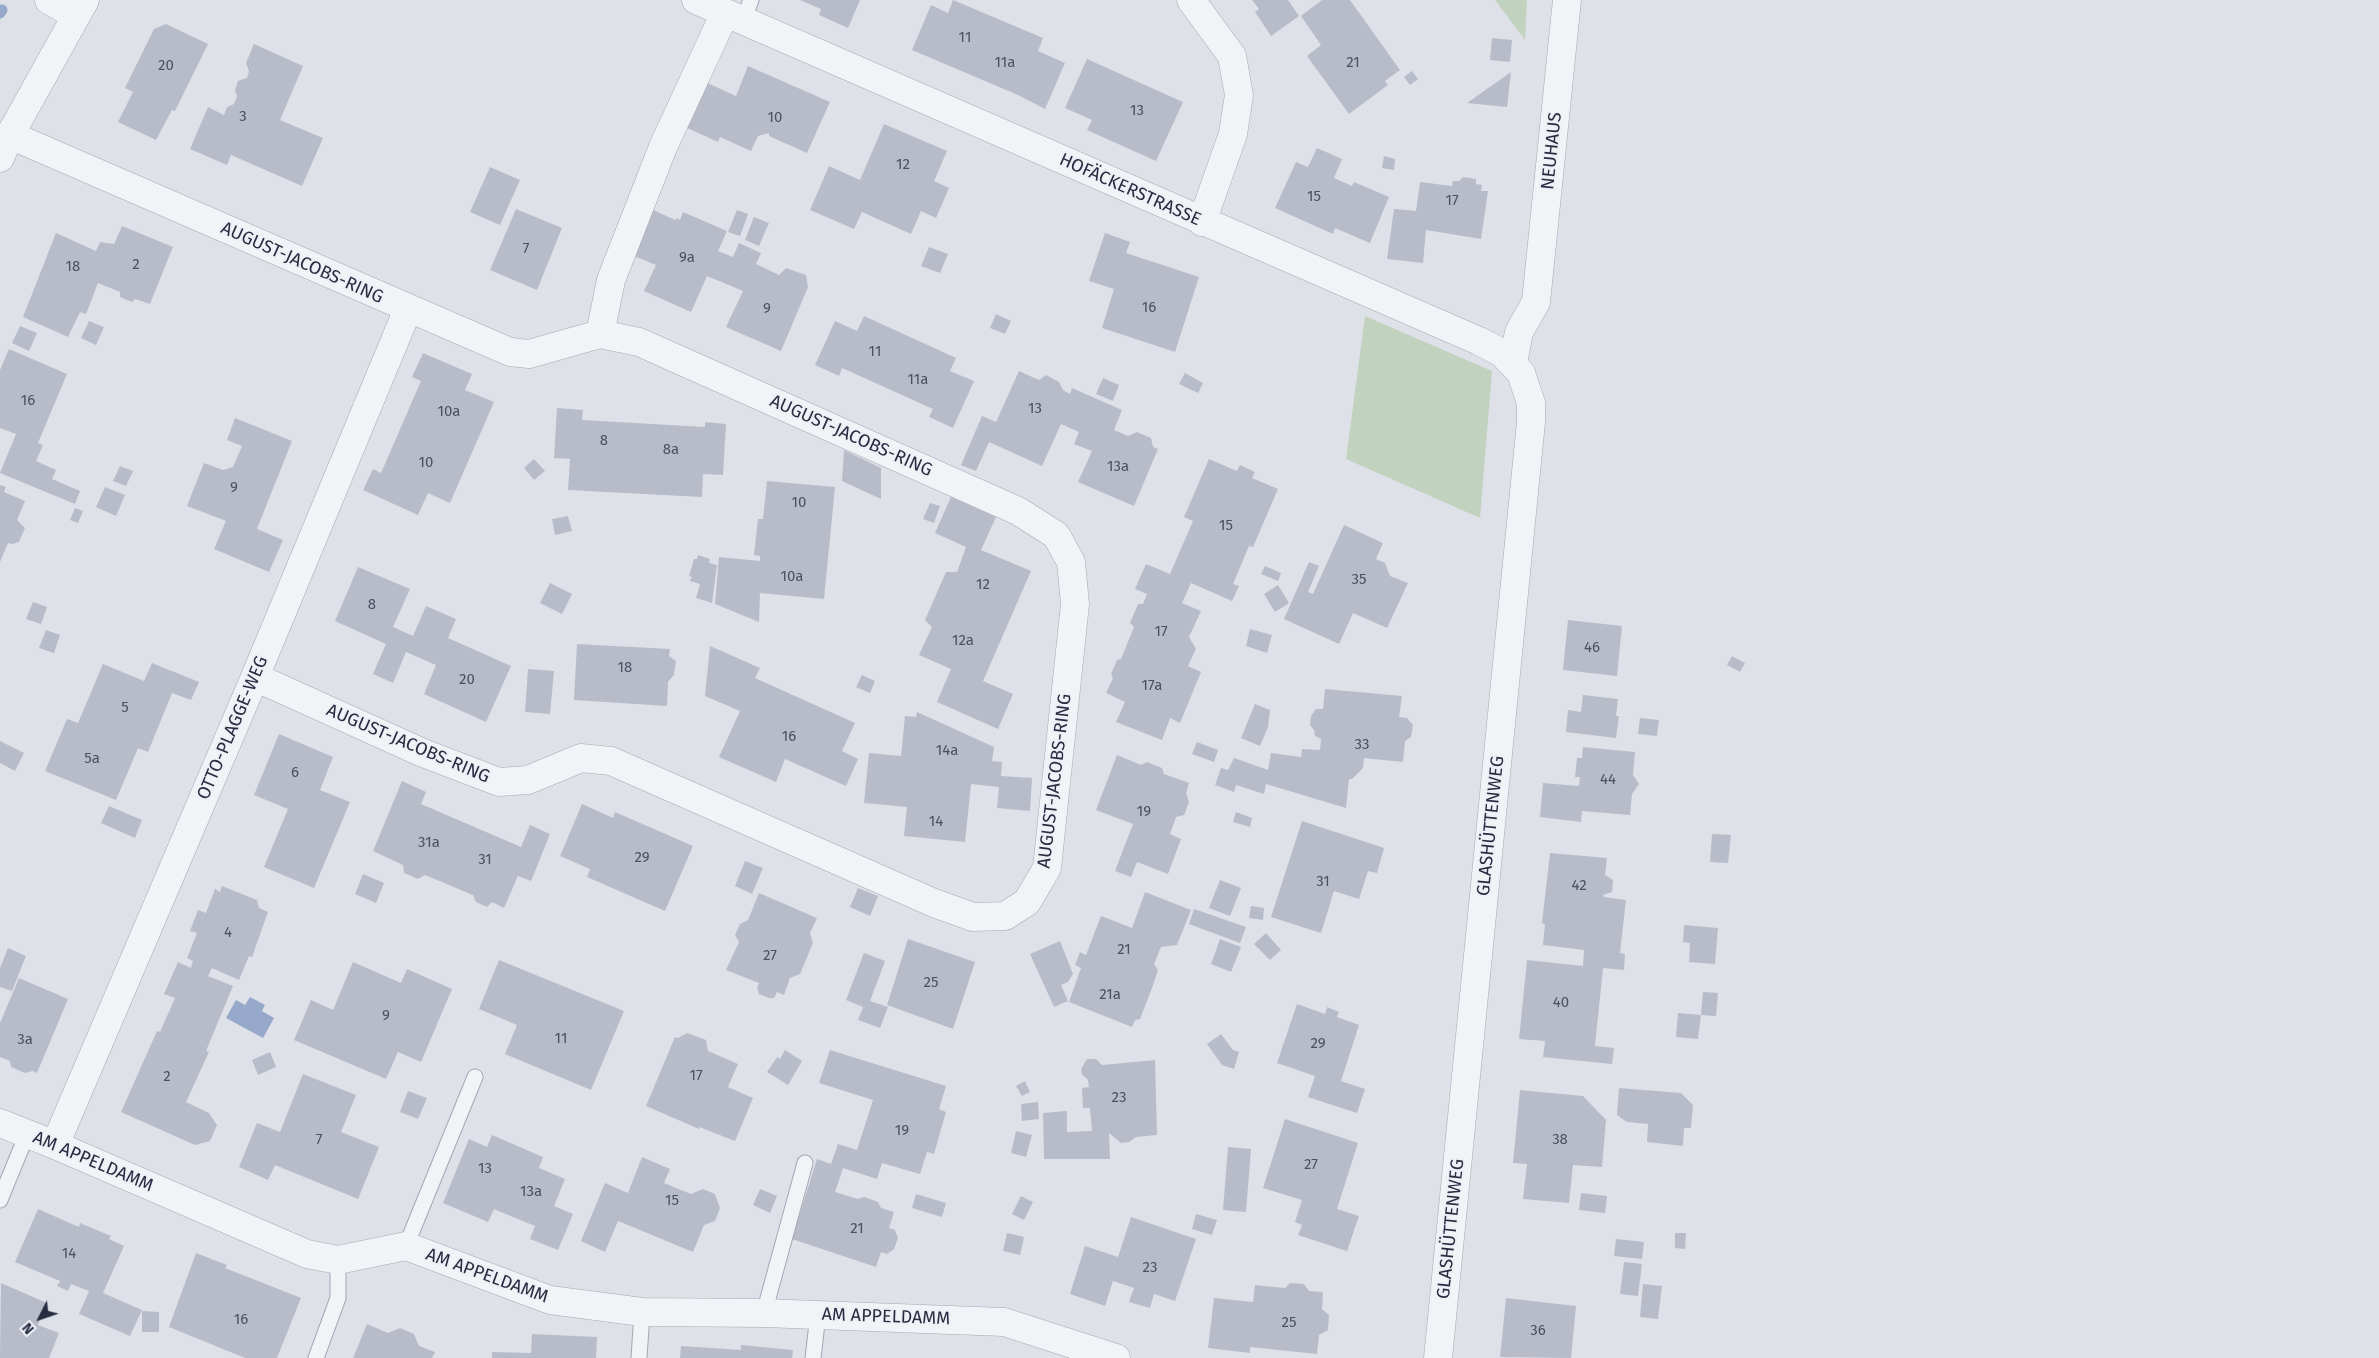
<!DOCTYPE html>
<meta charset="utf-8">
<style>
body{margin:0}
#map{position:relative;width:2379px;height:1358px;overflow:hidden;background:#dfe1e9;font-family:"Fira Sans",sans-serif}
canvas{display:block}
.north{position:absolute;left:15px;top:1293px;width:50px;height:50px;-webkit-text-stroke:4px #eef0f6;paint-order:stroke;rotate:229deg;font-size:14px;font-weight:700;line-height:20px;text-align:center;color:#272c41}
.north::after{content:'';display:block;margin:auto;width:18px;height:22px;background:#272c41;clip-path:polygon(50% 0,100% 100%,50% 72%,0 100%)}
</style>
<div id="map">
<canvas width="2379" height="1358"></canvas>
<div class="north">N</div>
</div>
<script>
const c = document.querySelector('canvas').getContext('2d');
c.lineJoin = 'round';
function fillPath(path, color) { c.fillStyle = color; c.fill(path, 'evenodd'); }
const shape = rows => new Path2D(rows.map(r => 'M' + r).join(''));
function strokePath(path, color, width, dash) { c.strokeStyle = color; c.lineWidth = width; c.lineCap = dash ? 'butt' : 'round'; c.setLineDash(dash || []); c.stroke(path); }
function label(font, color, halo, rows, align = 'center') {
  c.font = font + ' "Fira Sans",sans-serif'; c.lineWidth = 4; c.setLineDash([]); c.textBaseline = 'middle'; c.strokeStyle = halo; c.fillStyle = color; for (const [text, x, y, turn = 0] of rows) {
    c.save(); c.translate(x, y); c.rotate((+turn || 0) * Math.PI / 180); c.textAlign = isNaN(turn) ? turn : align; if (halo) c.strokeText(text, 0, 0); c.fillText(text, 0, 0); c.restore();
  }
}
fillPath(shape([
 [1495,0,1527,0,1525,40],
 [1365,316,1492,371,1480,518,1346,459]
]), '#c1d3bf');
fillPath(shape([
 [250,997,265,1005,262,1011,274,1018,263,1038,226,1018,236,1000,245,1005]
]), '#97a9cb');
strokePath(shape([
 [0,13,2,10]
]), '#97a9cb', 11);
fillPath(shape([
 [800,0,860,0,848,28,819,15,821,9],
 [953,0,1043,38,1038,51,1065,63,1045,109,1018,95,912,50,931,5,948,13],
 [1252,0,1288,0,1299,16,1271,36,1255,12,1259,9],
 [1322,0,1350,0,1400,70,1385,81,1388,85,1349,114,1307,56,1321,45,1301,16],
 [166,24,208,44,175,111,172,110,156,140,118,122,133,92,125,88,154,29],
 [1492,38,1512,40,1510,62,1490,60],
 [254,44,303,66,280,120,323,138,302,186,231,155,227,165,190,149,208,107,224,115,227,107,234,104,237,96,235,90,238,81,247,78,249,71,246,63],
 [1087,59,1183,102,1156,161,1087,130,1092,120,1065,108],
 [748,66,830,102,807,153,769,136,769,133,758,136,751,151,720,137,718,142,685,127,705,82,736,96],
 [1412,71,1418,79,1410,85,1404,77],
 [1511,72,1507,107,1467,103],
 [884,124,947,151,934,181,949,188,936,218,921,211,911,234,862,212,854,229,810,210,829,166,860,180],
 [1317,148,1342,159,1334,178,1352,186,1354,182,1389,197,1370,243,1335,228,1333,234,1275,208,1296,162,1308,167],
 [1384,156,1395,159,1394,170,1382,168],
 [490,167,520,180,500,225,470,212],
 [1463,177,1476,179,1476,184,1482,185,1481,191,1488,191,1481,239,1426,230,1423,263,1387,259,1394,209,1416,211,1420,182,1452,186,1453,181,1459,181],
 [649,208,675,220,677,218,680,220,683,212,727,231,718,251,733,257,739,243,761,253,756,264,779,275,786,268,806,275,808,287,781,351,726,327,743,291,707,276,691,312,644,291,656,265,629,254],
 [516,209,562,228,537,290,490,270],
 [737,210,748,214,740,236,728,232],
 [754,217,769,223,759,246,745,240],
 [122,226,173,247,150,304,135,299,132,302,120,297,120,292,98,283,86,314,80,312,68,337,23,317,56,233,96,251,100,242,114,244],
 [1105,233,1130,242,1126,253,1199,277,1175,352,1102,328,1114,289,1089,281],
 [929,247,948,254,940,273,921,266],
 [996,314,1011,321,1005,334,990,328],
 [864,316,956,358,950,371,974,381,953,428,929,417,933,409,842,368,839,376,815,365,835,321,857,331],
 [89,321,104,327,96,345,81,338],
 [20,326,37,333,29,351,12,343],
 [9,349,67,374,38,443,43,445,36,461,56,470,52,479,80,491,75,504,0,473,16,434,0,428,0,370],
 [423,353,472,374,465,390,494,402,450,503,428,493,418,515,363,490,373,469,381,473,421,381,412,377],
 [1019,371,1039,380,1046,375,1059,382,1063,390,1070,394,1072,388,1122,410,1114,430,1128,436,1137,432,1151,438,1153,447,1158,449,1134,506,1078,482,1092,451,1074,444,1079,432,1061,424,1042,466,989,442,976,471,961,465,982,416,996,422],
 [1185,373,1203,383,1198,393,1179,384],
 [1103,378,1119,385,1113,401,1096,394],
 [557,408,583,410,582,420,705,427,705,422,726,424,723,475,703,474,702,497,568,490,570,459,554,458],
 [235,418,292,441,257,529,283,540,269,572,214,549,226,521,187,506,204,463,223,470,233,467,242,446,227,440],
 [844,450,881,468,881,499,842,481],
 [534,459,545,471,534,480,524,468],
 [1209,459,1237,471,1240,465,1255,472,1252,478,1278,489,1253,547,1249,546,1233,584,1239,586,1232,601,1191,583,1182,603,1201,611,1189,637,1196,649,1188,666,1201,672,1180,723,1170,718,1162,740,1116,722,1125,702,1106,693,1113,678,1111,674,1117,660,1121,659,1134,627,1130,623,1138,604,1143,604,1147,594,1135,589,1146,564,1170,574,1193,521,1184,517],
 [120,466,133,471,126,486,113,481],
 [767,481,835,487,824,599,760,593,759,622,715,604,719,557,760,561,760,556,754,555,758,519,763,519],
 [0,485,6,487,4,492,25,501,17,520,25,528,19,542,12,544,8,543,0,562],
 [105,487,125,495,116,516,96,507],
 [951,497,996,517,981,550,1031,571,983,681,1013,694,998,729,937,702,951,669,919,655,932,627,925,620,946,572,957,572,966,547,935,533],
 [930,503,940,506,934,523,923,519],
 [75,508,83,511,78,523,70,520],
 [568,516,572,531,555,535,552,519],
 [1344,525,1383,543,1376,559,1385,563,1390,576,1408,583,1387,628,1353,613,1339,644,1284,619,1309,562,1319,566,1308,592,1313,594],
 [698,555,710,559,709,563,717,565,712,603,696,598,700,584,690,581,692,577,689,576,694,559,697,559],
 [1265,566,1281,573,1278,581,1261,574],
 [358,567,410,589,393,627,413,636,426,606,456,619,448,638,511,666,486,722,424,694,436,665,406,652,393,683,373,674,386,644,335,621],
 [550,583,572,594,562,614,540,603],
 [1278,585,1289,603,1275,612,1264,594],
 [33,602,47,607,41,624,26,619],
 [1568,620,1622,626,1617,676,1563,670],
 [1250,629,1272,635,1267,653,1246,646],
 [46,630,60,635,54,653,39,648],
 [577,644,670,649,669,656,676,661,674,675,668,682,667,706,574,700],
 [710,646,760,668,755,678,855,723,842,751,858,759,846,786,785,759,776,782,719,757,740,711,705,696],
 [1732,656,1745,663,1740,672,1727,665],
 [152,663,199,682,191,700,172,693,148,752,138,748,116,800,45,771,67,719,78,723,103,664,144,681],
 [528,669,554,671,550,714,525,712],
 [862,675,875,681,870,693,856,687],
 [1325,689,1402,696,1399,717,1407,718,1413,725,1411,737,1405,741,1403,762,1364,758,1363,768,1352,779,1349,779,1346,808,1266,784,1264,794,1236,785,1234,792,1215,785,1221,768,1228,770,1234,758,1268,770,1271,753,1301,757,1302,749,1320,750,1321,739,1315,736,1314,730,1310,725,1311,716,1316,709,1323,709],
 [1583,695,1618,699,1616,716,1619,716,1616,738,1566,732,1568,710,1581,712],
 [1255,704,1270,710,1268,727,1260,746,1241,738],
 [917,712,994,747,992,761,1002,762,1001,776,1032,778,1030,811,997,808,999,787,971,784,965,842,904,836,907,807,864,803,869,753,901,756,905,716,916,717],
 [1640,718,1659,720,1657,736,1638,734],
 [279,734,333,757,320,790,350,802,314,888,264,867,288,809,254,795],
 [0,741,24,753,15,771,0,763],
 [1197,742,1218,750,1214,762,1192,754],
 [1583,747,1635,752,1633,775,1639,784,1632,794,1630,815,1582,811,1581,822,1540,817,1543,783,1579,786,1580,777,1575,777,1577,758,1582,758],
 [1117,755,1141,765,1147,762,1162,768,1164,774,1189,783,1186,793,1189,802,1184,815,1176,817,1170,834,1181,839,1168,874,1137,862,1131,877,1115,871,1133,824,1096,810],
 [402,781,426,792,421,804,521,847,530,825,550,834,531,881,518,876,504,908,492,902,487,907,476,902,473,895,425,875,418,879,404,873,403,865,373,851],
 [582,804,613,818,615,812,693,846,665,911,587,877,590,869,560,856],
 [109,806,142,820,135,838,101,823],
 [1236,812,1252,818,1250,827,1233,822],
 [1302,821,1384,848,1377,873,1368,871,1359,899,1334,891,1321,933,1271,917],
 [1712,834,1731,835,1728,863,1710,862],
 [1550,853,1607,858,1605,875,1613,880,1612,892,1603,895,1604,897,1626,900,1620,953,1625,954,1624,970,1603,968,1595,1046,1614,1048,1612,1064,1543,1057,1545,1041,1519,1039,1527,960,1583,966,1584,950,1543,945,1545,924,1542,923],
 [745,861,763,868,752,894,735,886],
 [363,874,384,883,376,903,355,894],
 [1220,880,1241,888,1230,916,1209,908],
 [222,886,257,900,259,908,268,912,252,957,249,956,239,980,212,968,208,976,233,986,206,1051,209,1052,186,1102,209,1113,217,1125,210,1141,195,1145,121,1112,157,1031,160,1032,175,998,164,994,178,962,191,968,193,961,187,958,197,933,190,931,198,910,206,913,215,889,220,892],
 [858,888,878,896,870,916,850,907],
 [1145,892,1191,910,1177,945,1161,947,1154,964,1158,970,1152,988,1140,1019,1135,1020,1132,1027,1069,1002,1081,968,1075,965,1080,952,1086,955,1101,916,1132,928],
 [759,893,817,918,810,933,813,943,800,974,790,978,784,995,777,992,774,998,769,998,759,994,757,988,759,983,726,970,739,942,735,935,740,924,748,920],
 [1251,906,1264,908,1263,920,1249,918],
 [1194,909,1246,927,1240,943,1189,924],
 [1684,925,1718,928,1715,964,1689,962,1690,943,1683,942],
 [1266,933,1281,950,1270,960,1254,944],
 [908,939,975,962,953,1029,887,1005],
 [1220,939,1241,947,1231,972,1211,964],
 [1060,941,1073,974,1068,982,1061,985,1068,1001,1054,1007,1030,954],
 [8,948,26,956,12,991,0,987,0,968],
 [864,953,885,961,870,1001,888,1007,880,1028,858,1020,863,1007,846,1000],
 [499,960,624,1011,591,1090,505,1054,517,1025,479,1009],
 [353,962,401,983,407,969,452,989,421,1062,398,1052,386,1079,294,1040,311,1000,333,1010],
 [19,978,68,999,37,1073,33,1071,25,1073,11,1067,10,1061,0,1057,0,1023],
 [1703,992,1718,993,1716,1016,1701,1015],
 [1297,1004,1325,1014,1327,1007,1339,1012,1337,1017,1359,1025,1341,1081,1365,1089,1357,1113,1308,1097,1315,1076,1277,1063],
 [1678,1013,1701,1015,1698,1039,1676,1037],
 [687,1033,706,1040,708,1051,738,1064,728,1087,753,1098,735,1141,699,1127,699,1129,646,1106,675,1037,678,1038],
 [1221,1034,1233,1050,1239,1052,1234,1069,1222,1065,1207,1044],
 [785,1050,802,1061,788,1085,767,1072,777,1057,780,1059],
 [830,1050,946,1086,939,1109,946,1112,934,1154,927,1152,920,1174,882,1163,877,1179,843,1168,835,1192,858,1199,864,1197,878,1202,881,1208,894,1212,889,1228,895,1230,898,1238,894,1249,887,1254,881,1252,876,1267,792,1239,817,1159,831,1164,838,1144,857,1150,873,1100,819,1083],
 [270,1052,276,1067,258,1075,252,1060],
 [1087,1059,1096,1059,1102,1065,1155,1060,1157,1135,1136,1137,1129,1142,1121,1143,1109,1133,1110,1159,1044,1159,1043,1113,1067,1111,1067,1132,1092,1131,1090,1108,1083,1108,1082,1088,1089,1087,1088,1080,1082,1074,1081,1069],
 [303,1074,356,1095,341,1132,379,1147,358,1199,275,1165,268,1180,239,1167,257,1123,280,1132],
 [1025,1081,1030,1092,1022,1096,1016,1086],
 [1619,1088,1681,1093,1693,1105,1691,1128,1684,1128,1683,1146,1647,1142,1648,1124,1627,1122,1617,1115],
 [1520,1090,1583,1096,1606,1120,1602,1167,1573,1165,1569,1203,1523,1199,1527,1164,1513,1163],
 [408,1091,427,1098,418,1119,400,1112],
 [1038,1102,1039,1119,1022,1121,1021,1104],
 [1285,1119,1358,1143,1337,1209,1359,1216,1347,1251,1298,1235,1302,1225,1295,1222,1302,1200,1263,1188],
 [1016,1131,1032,1135,1026,1157,1011,1153],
 [492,1135,543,1157,539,1168,565,1179,554,1206,573,1214,558,1250,530,1239,535,1226,496,1210,494,1209,488,1222,443,1203,469,1139,487,1147],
 [1228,1147,1251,1149,1246,1212,1223,1210],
 [642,1157,670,1169,664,1183,691,1194,703,1189,715,1194,720,1208,715,1221,704,1225,693,1252,618,1221,605,1252,581,1241,605,1183,628,1193],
 [760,1189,777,1196,770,1213,753,1205],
 [1581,1193,1607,1196,1605,1213,1579,1210],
 [916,1194,946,1203,942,1217,912,1208],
 [1021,1196,1033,1202,1024,1220,1012,1214],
 [38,1209,79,1227,80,1223,111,1236,109,1239,124,1246,103,1293,142,1310,130,1336,79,1314,89,1291,71,1284,68,1291,57,1286,60,1281,15,1262],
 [1196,1214,1217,1220,1212,1235,1192,1229],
 [1131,1217,1196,1239,1175,1301,1154,1294,1150,1308,1129,1302,1134,1288,1113,1281,1105,1306,1070,1294,1085,1246,1118,1257],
 [1007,1233,1024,1237,1020,1255,1003,1251],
 [1675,1233,1686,1233,1685,1249,1675,1248],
 [1616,1239,1644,1242,1642,1259,1614,1256],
 [196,1253,227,1265,225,1268,301,1298,277,1358,245,1358,169,1327],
 [1624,1262,1642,1264,1638,1296,1620,1294],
 [1,1283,47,1303,38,1325,59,1333,49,1358,0,1358],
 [1290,1283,1304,1284,1309,1291,1323,1292,1322,1309,1329,1315,1328,1330,1319,1335,1317,1354,1250,1347,1250,1353,1208,1348,1214,1298,1253,1302,1255,1285,1285,1288],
 [1643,1284,1662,1286,1658,1319,1640,1317],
 [1506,1298,1576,1306,1571,1358,1500,1357],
 [142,1311,159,1312,159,1332,142,1332],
 [367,1324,388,1333,400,1328,414,1334,419,1346,435,1352,432,1358,353,1358],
 [532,1334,597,1337,596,1358,492,1358,492,1352,531,1353],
 [741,1345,793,1350,792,1358,680,1358,681,1346,741,1350]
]), '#b8bcc9');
const service = shape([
 [743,21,751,0],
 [0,1200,27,1134],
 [406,1246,475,1077],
 [764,1313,805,1163],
 [316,1358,338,1298,338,1260],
 [639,1358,642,1312],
 [813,1358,818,1315]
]);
const minor = shape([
 [49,0,75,15],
 [696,0,1479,341,1502,353,1521,373,1531,403,1531,422,1438,1358],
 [1191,0,1232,56,1239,95,1233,134,1202,222],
 [10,135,510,352,529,354,600,334,639,342,1018,511,1056,535,1071,562,1075,604,1047,868,1027,902,1005,916,973,917,934,903,611,761,581,758,528,780,499,782,423,753,255,677],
 [0,158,10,135,85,0],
 [600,334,611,280,663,147,725,13],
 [1513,363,1519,332,1536,302,1567,0],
 [0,1123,55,1145,307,1254,338,1260,406,1246,550,1300,642,1312,764,1313,1004,1322,1116,1358],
 [55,1145,255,677,408,309]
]);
strokePath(service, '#a4a7b3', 17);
strokePath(minor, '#a4a7b3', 29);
strokePath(service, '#f2f3f7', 15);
strokePath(minor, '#f2f3f7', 28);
label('15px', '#4b5063', null, [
 ["11",965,38],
 ["11a",1005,63],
 ["21",1353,63],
 ["20",166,66],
 ["13",1137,111],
 ["3",243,117],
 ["10",775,118],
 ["12",903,165],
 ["15",1314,197],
 ["17",1452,201],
 ["7",526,249],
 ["9a",687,258],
 ["2",136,265],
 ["18",73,267],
 ["16",1149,308],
 ["9",767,309],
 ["11",875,352],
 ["11a",918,380],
 ["16",28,401],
 ["13",1035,409],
 ["10a",449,412],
 ["8",604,441],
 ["8a",671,450],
 ["10",426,463],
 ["13a",1118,467],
 ["9",234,488],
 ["10",799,503],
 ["15",1226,526],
 ["10a",792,577],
 ["35",1359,580],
 ["12",983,585],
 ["8",372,605],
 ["17",1161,632],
 ["12a",963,641],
 ["46",1592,648],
 ["18",625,668],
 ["20",467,680],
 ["17a",1152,686],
 ["5",125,708],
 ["16",789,737],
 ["33",1362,745],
 ["14a",947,751],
 ["5a",92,759],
 ["6",295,773],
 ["44",1608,780],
 ["19",1144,812],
 ["14",936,822],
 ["31a",429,843],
 ["29",642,858],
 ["31",485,860],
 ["31",1323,882],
 ["42",1579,886],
 ["4",228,933],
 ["21",1124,950],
 ["27",770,956],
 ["25",931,983],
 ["21a",1110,995],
 ["40",1561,1003],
 ["9",386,1016],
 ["11",561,1039],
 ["3a",25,1040],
 ["29",1318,1044],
 ["17",696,1076],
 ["2",167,1077],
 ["23",1119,1098],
 ["19",902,1131],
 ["7",319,1140],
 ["38",1560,1140],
 ["27",1311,1165],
 ["13",485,1169],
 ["13a",531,1192],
 ["15",672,1201],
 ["21",857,1229],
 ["14",69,1254],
 ["23",1150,1268],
 ["16",241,1320],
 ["25",1289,1323],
 ["36",1538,1331]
]);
label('18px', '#272c41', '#eef0f6', [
 ["NEUHAUS",1552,151,-84],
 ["HOFÄCKERSTRASSE",1130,190,24],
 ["AUGUST-JACOBS-RING",302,263,24],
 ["AUGUST-JACOBS-RING",851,436,24],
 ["OTTO-PLAGGE-WEG",233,728,-67],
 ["AUGUST-JACOBS-RING",408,744,23],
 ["AUGUST-JACOBS-RING",1055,781,-83],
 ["GLASHÜTTENWEG",1491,826,-84],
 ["AM APPELDAMM",93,1162,23],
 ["GLASHÜTTENWEG",1451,1229,-84],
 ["AM APPELDAMM",487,1276,20],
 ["AM APPELDAMM",886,1317,2]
]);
</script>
